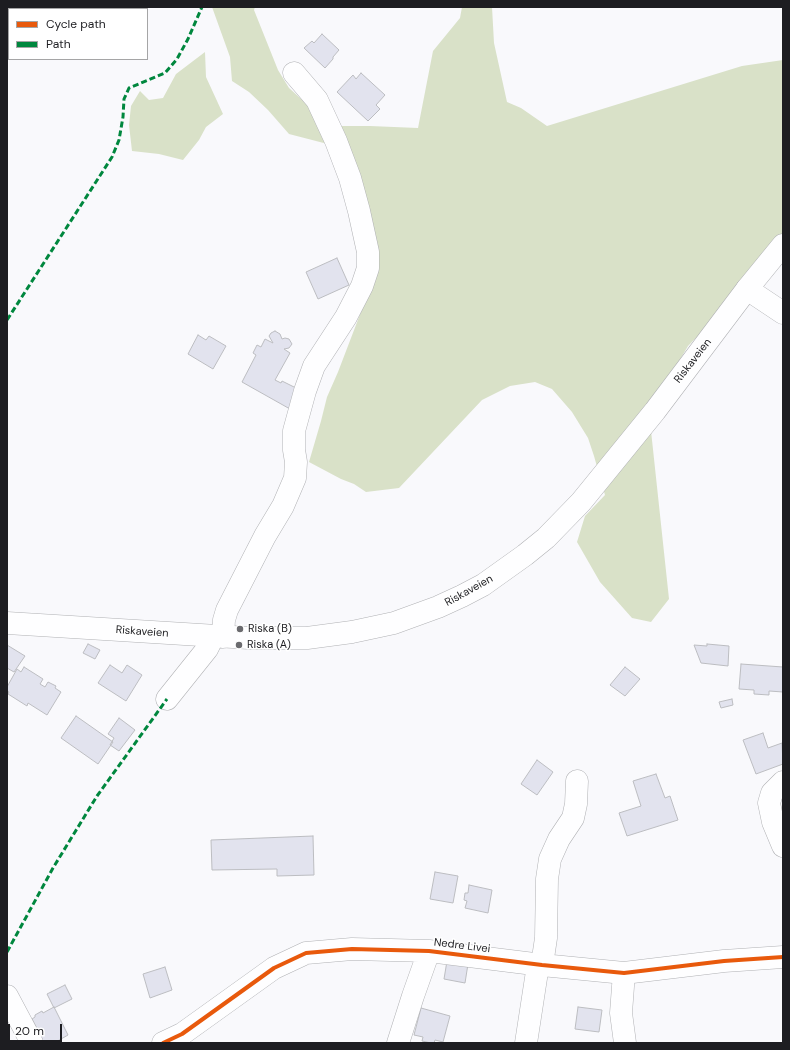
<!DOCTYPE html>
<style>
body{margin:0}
#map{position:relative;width:790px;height:1050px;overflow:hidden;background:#f9f9fc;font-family:"DM Sans",sans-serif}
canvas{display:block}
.frame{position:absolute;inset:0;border:8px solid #1d1d21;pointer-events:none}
.legend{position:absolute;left:8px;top:8px;width:140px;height:52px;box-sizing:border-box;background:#fff;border:1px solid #a5a5a6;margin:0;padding:5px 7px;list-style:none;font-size:12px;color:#1d1d21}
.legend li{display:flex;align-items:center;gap:8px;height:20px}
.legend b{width:20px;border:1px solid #a5a5a6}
.scale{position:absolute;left:8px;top:1024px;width:54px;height:18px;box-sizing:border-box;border:2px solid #1d1d21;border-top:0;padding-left:5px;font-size:12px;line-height:14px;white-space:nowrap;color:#1d1d21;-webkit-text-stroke:3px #fff;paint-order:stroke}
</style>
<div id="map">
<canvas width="790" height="1050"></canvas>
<div class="frame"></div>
<ul class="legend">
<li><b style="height:5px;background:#e8590c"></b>Cycle path</li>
<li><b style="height:5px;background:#00873e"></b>Path</li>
</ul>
<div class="scale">20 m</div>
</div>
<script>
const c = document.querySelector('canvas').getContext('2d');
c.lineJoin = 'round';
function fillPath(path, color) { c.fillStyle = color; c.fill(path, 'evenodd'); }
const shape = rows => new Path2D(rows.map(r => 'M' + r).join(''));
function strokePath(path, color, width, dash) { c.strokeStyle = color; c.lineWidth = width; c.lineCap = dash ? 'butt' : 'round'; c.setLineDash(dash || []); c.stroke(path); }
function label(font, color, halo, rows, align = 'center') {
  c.font = font + ' "DM Sans",sans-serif'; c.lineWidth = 3; c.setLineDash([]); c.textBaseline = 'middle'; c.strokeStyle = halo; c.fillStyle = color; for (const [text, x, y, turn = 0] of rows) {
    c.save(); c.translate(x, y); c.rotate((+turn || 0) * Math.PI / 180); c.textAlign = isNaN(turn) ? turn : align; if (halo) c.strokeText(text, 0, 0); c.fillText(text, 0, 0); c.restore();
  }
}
fillPath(shape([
 [212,7,255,7,254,10,278,70,289,88,309,106,323,126,370,126,418,128,433,51,460,18,462,7,492,7,494,43,507,102,521,108,547,126,742,66,783,60,783,235,735,298,688,346,649,412,669,599,651,622,632,618,600,582,577,542,585,516,605,495,594,456,588,438,572,412,552,389,535,382,510,386,482,400,399,488,366,492,354,484,341,479,309,462,321,421,327,397,338,372,377,270,343,148,289,134,268,110,249,92,232,81,230,57],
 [205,52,206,77,223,114,206,127,199,140,183,160,159,154,132,151,129,125,131,106,140,91,149,100,163,98,176,74]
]), '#d9e1c8');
const building = shape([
 [322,34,339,50,333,57,333,59,325,68,304,48,312,41,314,43,322,34],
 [361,73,385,95,376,105,380,109,368,121,337,92,353,75,356,79,361,73],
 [337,258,349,285,318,299,306,272,337,258],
 [275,331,280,334,282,339,285,338,289,339,292,344,289,348,284,349,290,353,275,380,281,383,282,381,300,390,290,409,242,382,256,355,253,353,257,345,261,347,265,339,273,343,269,336,271,333,275,331],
 [198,335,206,340,209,336,226,346,213,369,188,354,198,335],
 [88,644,100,650,95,659,83,653,88,644],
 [707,644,729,646,728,666,701,663,694,645,707,646,707,644],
 [7,645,25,656,14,672,7,668,7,645],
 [741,664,783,667,783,692,769,691,769,695,754,694,754,690,739,689,741,664],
 [110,665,122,673,127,665,142,675,126,701,98,683,110,665],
 [24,667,43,679,40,684,45,687,48,682,56,686,55,688,61,692,47,715,28,703,27,706,8,694,9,692,7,691,7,687,17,669,21,672,24,667],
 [625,667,640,679,625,696,610,685,625,667],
 [732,699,733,705,721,708,719,702,732,699],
 [76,716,113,742,98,764,61,738,76,716],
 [119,718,135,730,119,751,110,745,114,738,108,734,119,718],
 [763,733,768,748,782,743,783,764,756,774,743,740,763,733],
 [537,760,553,772,537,795,521,784,537,760],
 [656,774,665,798,670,796,678,820,627,836,619,813,641,806,633,781,656,774],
 [313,836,314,875,277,876,277,869,212,870,211,840,313,836],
 [435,872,458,876,453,903,430,899,435,872],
 [469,885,492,890,488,913,465,908,467,901,464,900,465,893,468,893,469,885],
 [447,961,468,964,465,983,444,979,447,961],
 [165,967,172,990,150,998,143,974,165,967],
 [65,985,72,999,54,1008,47,994,65,985],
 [54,1007,68,1035,54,1043,44,1043,32,1019,35,1017,35,1015,42,1011,43,1013,54,1007],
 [578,1007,602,1010,599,1032,575,1029,578,1007],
 [421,1008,450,1016,443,1042,435,1040,434,1043,431,1043,422,1041,423,1037,414,1035,421,1008]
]);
fillPath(building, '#e2e3ee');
strokePath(building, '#bcbdc1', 1);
const minor = shape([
 [747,289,783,313],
 [223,637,224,620,227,610,265,536,283,506,295,478,296,462,294,450,294,431,305,391,314,366,346,317,362,286,368,268,368,252,359,211,350,178,336,141,317,100,294,73],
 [167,699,207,649,210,643,210,636],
 [783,782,772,793,769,803,773,822,783,846],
 [542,965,546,938,547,879,550,859,559,839,573,818,576,804,577,781],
 [624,973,621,1013,625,1043],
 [7,996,32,1043],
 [163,1043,182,1034,274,968,306,953,352,949,429,951,542,965,624,973,724,961,783,957],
 [398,1043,413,996,429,951],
 [526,1043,538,965]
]);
const major = shape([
 [7,623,249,638,307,638,352,632,394,623,438,607,462,596,483,585,525,555,546,538,581,502,655,411,747,289,783,245]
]);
strokePath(minor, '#b0b1b4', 23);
strokePath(major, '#b0b1b4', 23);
strokePath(minor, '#fefeff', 22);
strokePath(major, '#fefeff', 22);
strokePath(shape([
 [7,320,112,157,119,140,123,117,124,99,129,88,165,73,177,59,188,39,202,7],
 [7,952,53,868,97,796,167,699]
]), '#00873e', 3, [6, 3]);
strokePath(shape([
 [163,1043,182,1034,274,968,306,953,352,949,429,951,542,965,624,973,724,961,783,957]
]), '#e8590c', 4);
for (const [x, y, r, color] of [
 [240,629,4,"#6a6a6e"],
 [239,645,4,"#6a6a6e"]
]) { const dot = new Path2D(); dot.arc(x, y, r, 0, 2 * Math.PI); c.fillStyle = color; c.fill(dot); strokePath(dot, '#fff', 1.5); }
label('11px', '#1d1d21', '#fff', [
 ["Riskaveien",693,361,-52],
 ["Riskaveien",469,591,-29],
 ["Riskaveien",142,632,4],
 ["Nedre Livei",462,946,7]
]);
label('11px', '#1d1d21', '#fff', [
 ["Riska (B)",248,629],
 ["Riska (A)",247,645]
], 'left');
</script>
